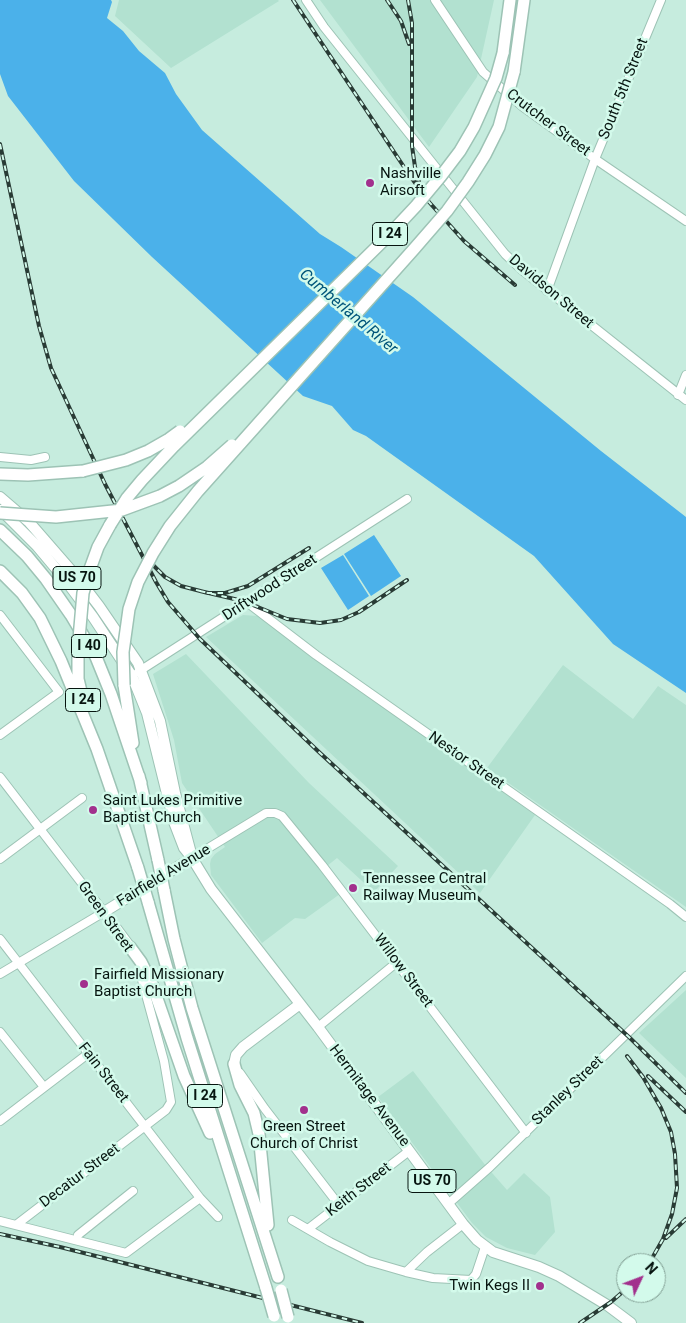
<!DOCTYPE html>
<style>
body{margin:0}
#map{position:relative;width:686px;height:1323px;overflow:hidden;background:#c6ecde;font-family:Roboto,sans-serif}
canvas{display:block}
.north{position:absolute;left:616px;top:1253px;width:50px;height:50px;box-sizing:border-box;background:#d3faeb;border:1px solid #819e93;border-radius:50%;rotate:47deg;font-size:14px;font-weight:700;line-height:20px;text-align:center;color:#071510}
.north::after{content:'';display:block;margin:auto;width:18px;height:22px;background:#a2308d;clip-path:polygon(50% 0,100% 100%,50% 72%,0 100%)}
</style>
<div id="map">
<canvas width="686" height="1323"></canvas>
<div class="north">N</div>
</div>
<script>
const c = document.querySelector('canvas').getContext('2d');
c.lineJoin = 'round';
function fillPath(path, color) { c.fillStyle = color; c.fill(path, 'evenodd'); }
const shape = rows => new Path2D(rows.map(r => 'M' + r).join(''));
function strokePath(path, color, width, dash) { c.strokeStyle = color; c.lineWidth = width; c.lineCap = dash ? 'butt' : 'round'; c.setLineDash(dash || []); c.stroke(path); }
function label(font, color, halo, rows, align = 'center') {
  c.font = font + ' Roboto,sans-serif'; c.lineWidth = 5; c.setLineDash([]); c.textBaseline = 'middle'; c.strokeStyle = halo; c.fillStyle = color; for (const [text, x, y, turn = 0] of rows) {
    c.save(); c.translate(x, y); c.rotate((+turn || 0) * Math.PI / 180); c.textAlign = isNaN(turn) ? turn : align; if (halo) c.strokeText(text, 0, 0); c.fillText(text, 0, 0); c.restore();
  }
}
fillPath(shape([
 [119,0,278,0,279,1,171,68,115,16],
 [320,0,494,0,477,77,429,147],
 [243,615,258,616,535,815,480,893,206,637],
 [186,654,309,783,398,866,374,892,337,858,322,870,340,894,305,919,295,918,262,943,211,875,210,864,211,859,215,854,225,847,182,783,174,740,153,674],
 [563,665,633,719,658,686,686,705,686,907,487,768],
 [686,990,686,1078,639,1033],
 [413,1071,486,1166,507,1190,524,1173,550,1197,555,1232,535,1255,507,1248,486,1237,472,1223,378,1097]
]), '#b2e1d0');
fillPath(shape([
 [0,0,111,0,112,2,107,18,123,31,139,51,165,73,176,94,202,130,320,234,341,247,413,297,601,451,686,517,686,693,613,644,534,556,366,436,353,430,332,406,303,396,152,257,74,181,8,96,0,74],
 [374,535,401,576,371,596,344,554],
 [343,555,369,596,348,610,321,568]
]), '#4bb1ea');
const minor = shape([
 [306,0,324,27,505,254,522,270,686,400],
 [435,0,483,72,523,107,595,159,686,221],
 [547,291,595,159,661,0],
 [678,395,686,375],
 [0,457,31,460,45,457],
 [248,603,316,655,670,904,686,917],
 [0,615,59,692,0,735],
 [138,672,407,499],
 [0,777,104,912,0,974],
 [192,858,266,813,275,813,282,816,322,865,526,1133],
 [0,859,82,798],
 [0,939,200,1198,126,1253,0,1221],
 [318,1027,396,963],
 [0,1032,44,1087],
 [240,1073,265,1109,339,1205],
 [0,1121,89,1053],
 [200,1198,218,1217],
 [448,1204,490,1167,686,976],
 [292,1220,330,1242,368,1261,406,1272,433,1278,471,1280,476,1274,485,1247],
 [16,1225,166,1110,171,1102,164,1061,139,969],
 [308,1229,409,1151],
 [78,1235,133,1191],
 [406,1272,427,1252,463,1224]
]);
const major = shape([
 [0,497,29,522,76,576,99,606,138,663,160,721,175,793,192,857],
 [1,510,37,546,63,577,93,617,132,676,147,713,174,822,184,848,192,858,211,889,318,1027,463,1224,477,1240,493,1252,539,1267,559,1276,607,1305,631,1323],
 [130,947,104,912,192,858],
 [234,1064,236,1055,243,1047,300,1004]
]);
const highway = shape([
 [503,53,510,0],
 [514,72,524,0],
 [0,474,28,475,83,471],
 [0,530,27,556,46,579,71,615,96,657,111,694,141,783],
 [90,569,98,547,110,525],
 [0,571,22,593,40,618,61,661,97,749,138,868],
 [78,650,78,679,84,704],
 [124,685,133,743],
 [139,776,158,860],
 [164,890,174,939,192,1008,278,1277],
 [148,902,187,1038,266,1288],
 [130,947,141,962,152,984,184,1076,210,1133],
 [234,1064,240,1085,254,1113,259,1134,268,1225]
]);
strokePath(minor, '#9dc3b5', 10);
strokePath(major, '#9dc3b5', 12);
strokePath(highway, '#9dc3b5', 14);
strokePath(minor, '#fff', 8);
strokePath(major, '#fff', 10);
strokePath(highway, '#fff', 11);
const rail = shape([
 [293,0,408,173,429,202,464,241,515,285],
 [387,0,401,21,409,44],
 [408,0,412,23,412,146,415,167,420,186],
 [0,144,39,326,51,368,105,484,156,582,168,602,200,639,320,753,630,1038,686,1093],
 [150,562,165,577,181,586,208,593,225,593,248,586,309,548],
 [200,591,243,601,287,619,320,623,341,620,359,612,407,580],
 [627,1056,643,1077,661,1108,671,1132,675,1154,677,1188,672,1214,663,1239,651,1260],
 [648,1076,686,1112],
 [0,1234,60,1247,362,1323],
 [666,1238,686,1219],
 [580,1323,611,1302,626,1289]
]);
strokePath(rail, '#293b35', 4);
strokePath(rail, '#d3faeb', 2, [5.5]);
const highwayBridge = shape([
 [83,471,126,460,148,451,169,439,180,431],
 [0,513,56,517,122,510,160,496,179,486,207,467,232,445],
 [110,525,127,498,142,480,174,446,387,237,416,206,441,176,460,151,474,127,496,78,503,53],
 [78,650,83,593,90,569],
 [124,685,123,652,129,609,138,582,153,553,170,526,198,491,414,249,447,211,468,182,485,155,499,127,514,72],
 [158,860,164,890],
 [138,868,148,902],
 [266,1288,274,1316],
 [281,1290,288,1317]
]);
strokePath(highwayBridge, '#9dc3b5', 14, []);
strokePath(highwayBridge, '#fff', 11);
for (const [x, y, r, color] of [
 [370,183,5,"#a2308d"],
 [93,810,5,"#a2308d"],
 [353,888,5,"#a2308d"],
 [84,984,5,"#a2308d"],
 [304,1110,5,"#a2308d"],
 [540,1286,5,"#a2308d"]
]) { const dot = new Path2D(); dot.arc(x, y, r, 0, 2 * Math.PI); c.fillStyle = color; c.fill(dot); strokePath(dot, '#d3faeb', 2); }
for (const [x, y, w] of [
 [390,234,35],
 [77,578,48],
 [89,646,35],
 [83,700,35],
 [205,1096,35],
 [432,1181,48]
]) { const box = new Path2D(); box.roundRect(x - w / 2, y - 11.5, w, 23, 4); c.fillStyle = '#d3faeb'; c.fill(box); strokePath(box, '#071510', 1); }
label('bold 14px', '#071510', null, [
 ["I 24",390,234],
 ["US 70",77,578],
 ["I 40",89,646],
 ["I 24",83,700],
 ["I 24",205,1096],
 ["US 70",432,1181]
]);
label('15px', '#071510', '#d3faeb', [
 ["South 5th Street",624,89,-68],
 ["Crutcher Street",548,123,37],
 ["Davidson Street",551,292,40],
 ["Driftwood Street",270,588,-33],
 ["Nestor Street",466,761,35],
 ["Fairfield Avenue",164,876,-31],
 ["Green Street",105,917,54],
 ["Willow Street",403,971,53],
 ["Fain Street",103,1073,52],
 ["Stanley Street",568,1091,-44],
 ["Hermitage Avenue",369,1096,53],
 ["Decatur Street",80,1176,-37],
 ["Keith Street",359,1190,-38]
]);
label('15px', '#071510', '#d3faeb', [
 ["Nashville",380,174],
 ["Airsoft",380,191],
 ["Saint Lukes Primitive",103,801],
 ["Baptist Church",103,818],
 ["Tennessee Central",363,879],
 ["Railway Museum",363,896],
 ["Fairfield Missionary",94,975],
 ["Baptist Church",94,992],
 ["Green Street",304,1127,"center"],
 ["Church of Christ",304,1144,"center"],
 ["Twin Kegs II",530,1286,"right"]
], 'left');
label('italic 16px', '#00557a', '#d3faeb', [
 ["Cumberland River",348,312,40]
]);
</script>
